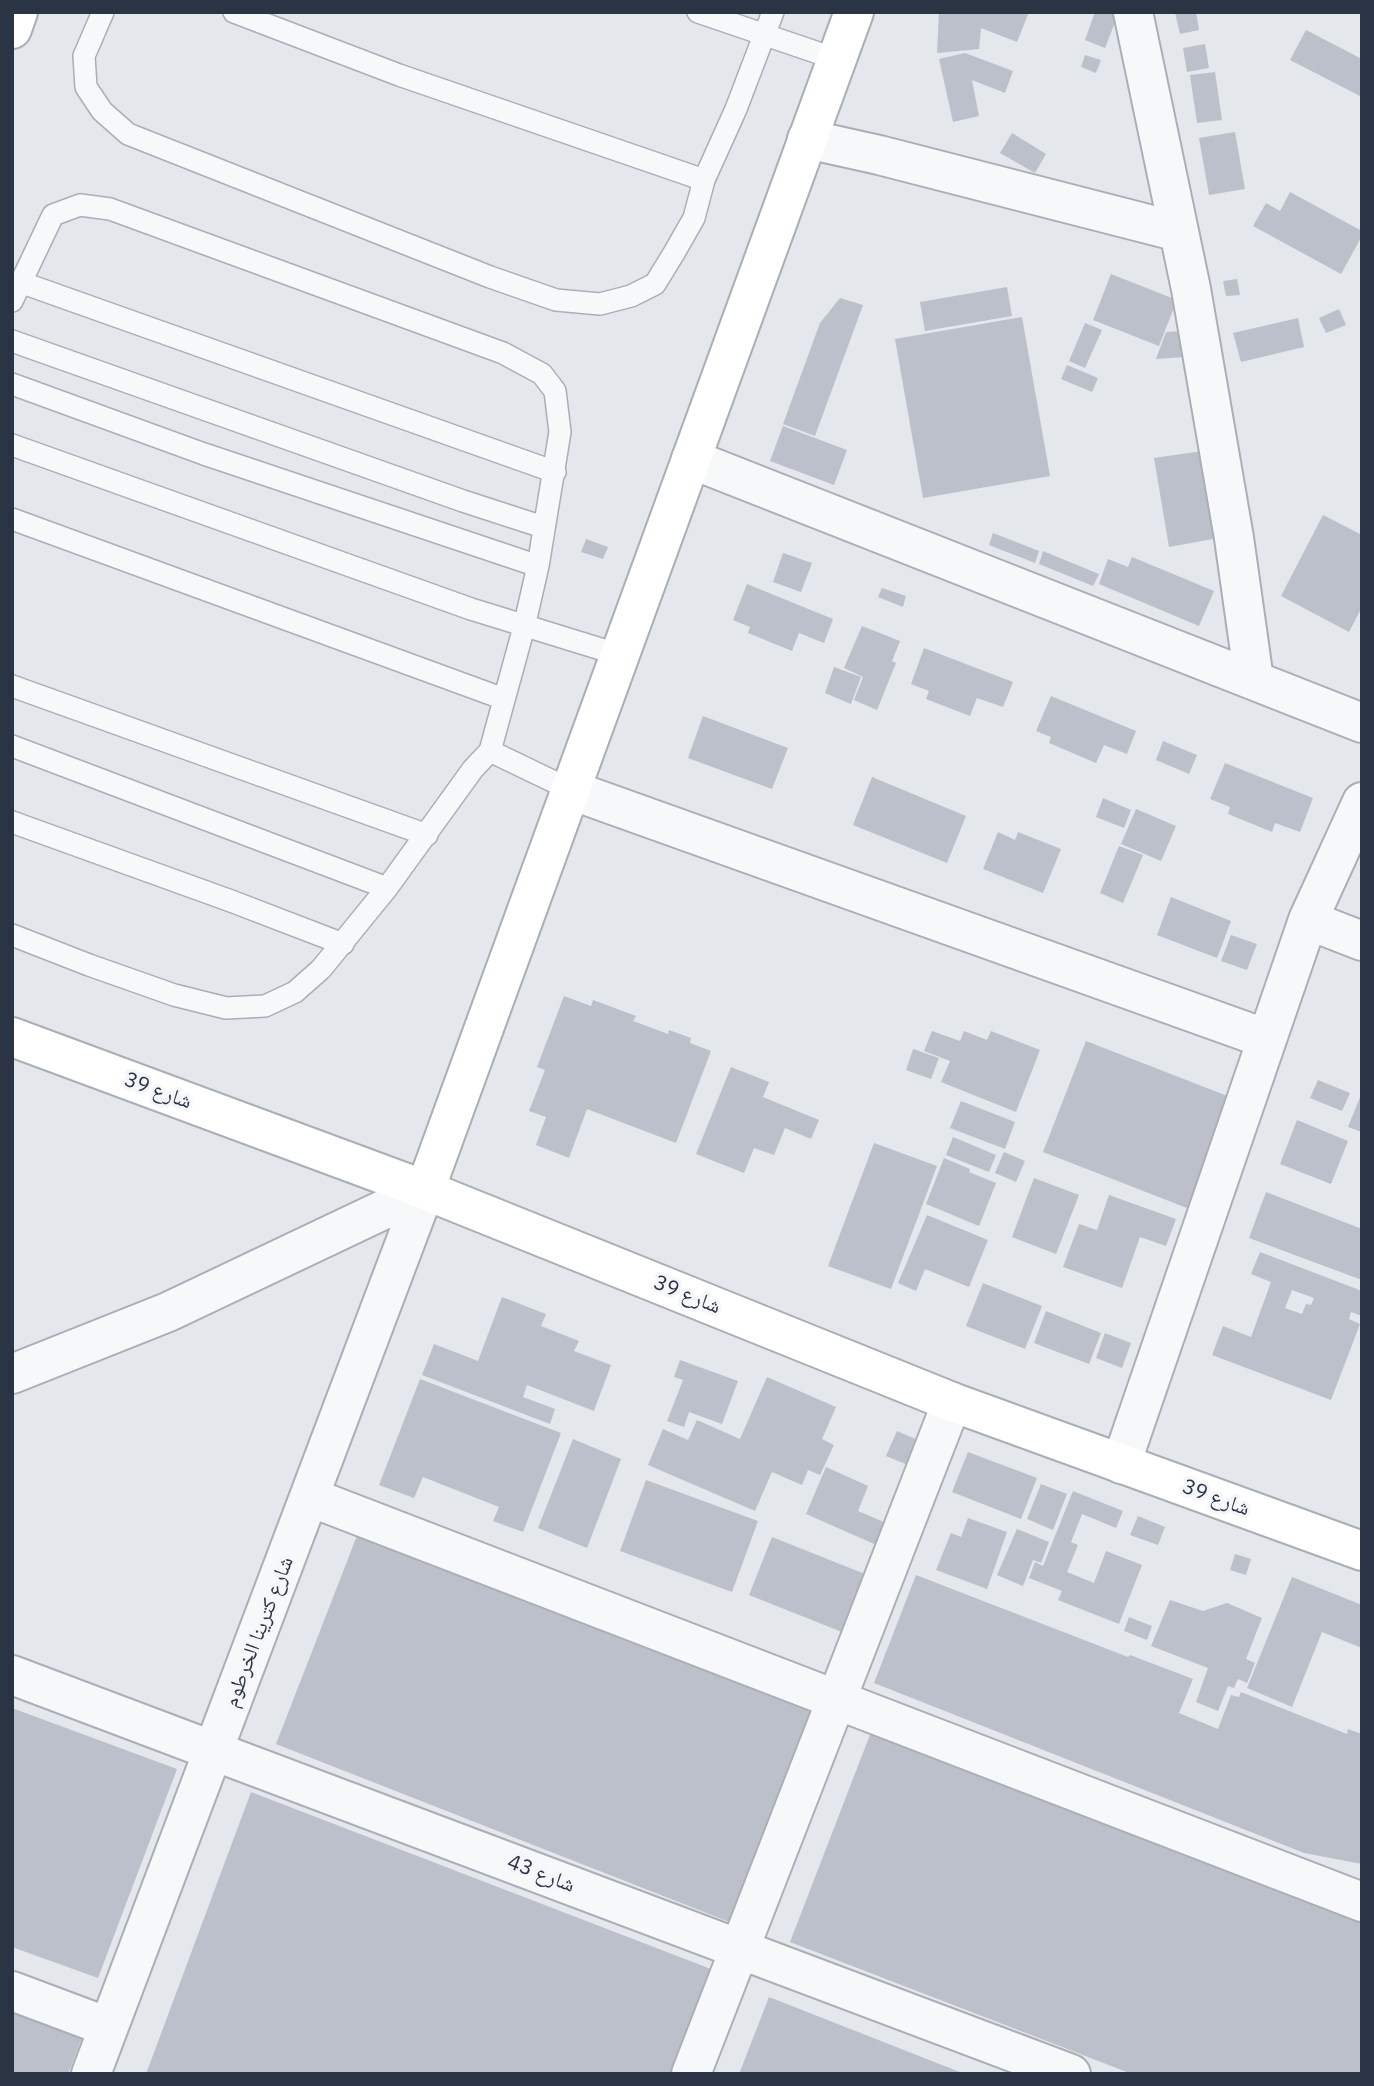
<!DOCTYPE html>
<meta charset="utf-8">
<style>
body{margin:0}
#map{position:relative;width:1374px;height:2086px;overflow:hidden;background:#e4e7ec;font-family:"IBM Plex Sans",sans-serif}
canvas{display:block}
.frame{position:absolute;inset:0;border:14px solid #2b3445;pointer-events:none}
</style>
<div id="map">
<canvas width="1374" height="2086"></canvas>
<div class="frame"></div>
</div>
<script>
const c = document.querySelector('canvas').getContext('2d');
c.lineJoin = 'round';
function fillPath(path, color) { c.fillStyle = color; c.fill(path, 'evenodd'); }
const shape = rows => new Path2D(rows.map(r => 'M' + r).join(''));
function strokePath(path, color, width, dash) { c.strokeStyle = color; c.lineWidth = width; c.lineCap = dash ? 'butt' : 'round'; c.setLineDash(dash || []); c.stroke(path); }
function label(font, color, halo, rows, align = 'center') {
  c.font = font + ' "IBM Plex Sans","Noto Naskh Arabic",sans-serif'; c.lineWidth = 7; c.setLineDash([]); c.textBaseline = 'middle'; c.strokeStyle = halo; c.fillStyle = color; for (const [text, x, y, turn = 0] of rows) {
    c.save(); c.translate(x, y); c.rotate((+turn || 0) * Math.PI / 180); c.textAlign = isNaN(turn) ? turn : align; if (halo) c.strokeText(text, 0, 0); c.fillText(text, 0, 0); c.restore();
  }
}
fillPath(shape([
 [939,12,1029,12,1017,42,981,28,979,49,937,53],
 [1095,12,1119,12,1105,48,1085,40],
 [1175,12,1196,12,1199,30,1180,34],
 [1306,30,1362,59,1362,97,1290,60],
 [1205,44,1209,68,1187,72,1183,48],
 [965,53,1013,71,1005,93,972,80,979,116,953,122,939,59],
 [1085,55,1101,60,1096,73,1081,67],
 [1215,72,1222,120,1197,123,1190,75],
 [1235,132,1245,189,1209,195,1199,138],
 [1012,133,1046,154,1035,173,1000,153],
 [1290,192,1362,231,1362,236,1341,274,1253,226,1266,203,1280,211],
 [1111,274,1177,300,1159,346,1093,320],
 [1237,279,1240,295,1226,296,1223,281],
 [1007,287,1012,316,925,331,920,302],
 [840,298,863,305,815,436,783,424,820,323],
 [1339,309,1346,325,1326,333,1319,318],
 [1022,317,1050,476,923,498,895,339],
 [1298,318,1304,347,1241,362,1233,333],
 [1085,323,1102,330,1085,368,1069,361],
 [1182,331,1184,357,1156,359,1166,332],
 [1067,365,1098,378,1092,392,1061,379],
 [783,426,847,450,834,485,770,461],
 [1209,450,1224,537,1169,547,1154,458],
 [1323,515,1362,535,1362,607,1349,632,1281,596],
 [993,533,1039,551,1035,563,989,545],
 [586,539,608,547,603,559,581,552],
 [1043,551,1099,574,1093,586,1039,564],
 [783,553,812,563,801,592,773,582],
 [1132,557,1214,591,1199,626,1099,584,1108,559,1128,567],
 [747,584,833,619,824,643,799,633,792,651,748,633,750,627,733,620],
 [882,588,906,596,903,607,878,597],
 [862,626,900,641,892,661,896,663,877,710,854,700,863,677,844,668],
 [924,648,1013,682,1003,707,977,698,970,716,926,699,929,691,911,684],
 [834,667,861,677,851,704,825,693],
 [1051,696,1136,731,1127,754,1104,745,1096,763,1049,743,1051,737,1036,731],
 [703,716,788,748,772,789,688,758],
 [1163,741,1197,755,1189,774,1156,760],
 [1225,763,1313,798,1300,832,1275,823,1272,832,1228,814,1230,807,1210,799],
 [872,777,966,816,947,863,853,825],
 [1103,798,1131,810,1124,828,1096,817],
 [1136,809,1176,826,1161,861,1121,844],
 [998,832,1015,840,1018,832,1061,849,1043,893,983,869],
 [1119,846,1143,855,1123,903,1100,893],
 [1171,897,1231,921,1217,958,1157,935],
 [1231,935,1257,944,1247,970,1221,961],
 [564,996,591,1006,593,1000,636,1016,633,1021,668,1034,669,1030,691,1038,690,1043,711,1051,676,1143,587,1109,569,1158,536,1145,546,1117,529,1111,545,1070,537,1067],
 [932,1031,960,1041,964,1031,987,1040,991,1031,1040,1050,1016,1112,941,1082,950,1061,924,1051],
 [1086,1041,1230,1097,1187,1208,1043,1152],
 [913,1049,939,1058,931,1079,906,1070],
 [731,1067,769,1082,763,1097,819,1120,811,1139,785,1128,774,1155,754,1148,744,1173,696,1154],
 [1318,1080,1350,1093,1342,1111,1310,1098],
 [1362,1092,1362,1132,1348,1127],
 [961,1101,1015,1122,1005,1149,950,1128],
 [1297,1120,1348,1141,1331,1184,1280,1164],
 [953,1137,996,1155,989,1172,946,1155],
 [874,1143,937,1166,891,1289,828,1266],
 [1004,1152,1025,1161,1016,1182,995,1173],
 [944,1158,970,1169,969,1172,996,1183,979,1226,926,1204],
 [1034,1178,1079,1195,1056,1254,1012,1237],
 [1266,1192,1362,1229,1362,1280,1249,1238],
 [1109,1195,1176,1219,1166,1246,1140,1237,1122,1288,1063,1267,1079,1224,1097,1230],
 [927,1215,988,1240,969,1287,925,1269,916,1291,898,1283],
 [1260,1252,1362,1291,1362,1316,1351,1312,1349,1319,1360,1324,1331,1400,1212,1355,1223,1326,1251,1337,1271,1282,1251,1274],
 [1292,1290,1314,1298,1311,1305,1306,1304,1302,1314,1285,1308],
 [983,1283,1042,1306,1025,1349,966,1326],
 [502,1297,546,1314,541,1326,579,1341,574,1351,611,1365,594,1411,527,1385,523,1397,555,1409,550,1424,422,1375,434,1344,478,1361],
 [1046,1311,1101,1333,1089,1364,1034,1343],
 [1105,1333,1131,1343,1122,1368,1096,1358],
 [680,1360,738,1381,722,1424,689,1412,684,1427,667,1421,683,1380,674,1377],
 [767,1377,836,1407,822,1439,834,1445,820,1475,808,1470,802,1485,772,1472,755,1511,648,1465,663,1429,688,1440,697,1420,740,1439],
 [420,1379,561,1433,523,1532,493,1521,499,1507,423,1477,414,1498,379,1485],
 [897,1431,918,1440,908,1465,886,1456],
 [573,1439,621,1459,587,1548,538,1528],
 [968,1452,1037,1478,1021,1519,952,1492],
 [826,1467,868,1486,858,1511,891,1525,881,1547,806,1514],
 [646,1480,758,1521,732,1592,620,1551],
 [1041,1484,1067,1494,1053,1530,1027,1519],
 [1073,1491,1123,1511,1116,1528,1082,1514,1071,1542,1078,1545,1067,1572,1094,1583,1106,1551,1142,1565,1119,1624,1058,1600,1062,1591,1029,1578,1035,1562,1043,1566],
 [1138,1516,1165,1527,1158,1545,1130,1535],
 [968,1518,1007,1532,987,1589,936,1570,951,1533,961,1537],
 [360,1528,817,1707,732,1923,276,1744],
 [1017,1529,1049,1542,1041,1563,1033,1560,1023,1586,997,1575],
 [772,1537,865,1574,842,1632,749,1595],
 [1235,1554,1251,1559,1246,1575,1230,1570],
 [916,1575,1128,1657,1130,1655,1193,1679,1179,1713,1218,1729,1231,1695,1239,1697,1241,1692,1347,1734,1348,1729,1362,1734,1362,1864,1304,1853,874,1683],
 [1292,1577,1362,1605,1362,1648,1322,1632,1292,1707,1247,1688],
 [1170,1600,1203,1611,1227,1603,1262,1618,1246,1659,1255,1663,1247,1683,1238,1679,1234,1688,1228,1686,1218,1711,1196,1702,1208,1668,1151,1646],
 [1129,1617,1152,1626,1147,1640,1124,1631],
 [12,1708,177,1769,98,1978,12,1947],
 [873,1727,1362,1916,1362,2074,1132,2074,790,1942],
 [251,1792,711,1969,672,2074,146,2074],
 [769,1997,965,2074,739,2074],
 [12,2009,83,2035,68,2074,12,2074]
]), '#bbc0ca');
const lane = shape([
 [103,12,84,56,86,87,102,111,128,134,490,277,556,300,600,304,631,296,655,284,674,253,694,218,704,180,736,109,773,12],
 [234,12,399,75,704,180],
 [698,12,836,59],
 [20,282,555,472],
 [12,301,53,215,80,205,110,209,503,353,542,374,555,391,560,432,538,566,524,627,490,751,473,769,387,888,321,969,295,992,265,1006,226,1008,174,995,89,965,12,935],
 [12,341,463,501,543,527],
 [12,384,204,454,538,566],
 [12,445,471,609,620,655],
 [12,519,504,699],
 [12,686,427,835],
 [12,746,387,888],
 [490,751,571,790],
 [12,822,231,901,343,944]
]);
const street = shape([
 [1133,12,1191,289,1234,538,1254,680],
 [807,139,879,155,1179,232],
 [691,459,1362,723],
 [571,790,1267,1039],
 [1308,920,1362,941],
 [12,1374,168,1312,425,1190],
 [1121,1464,1308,920,1362,802],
 [310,1497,1362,1902],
 [12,1675,1071,2074],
 [12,1991,108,2027],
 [91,2074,425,1190],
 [691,2074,952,1402]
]);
const secondary = shape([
 [12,29,18,12],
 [12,1037,425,1190,952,1402,1362,1551],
 [425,1190,854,12]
]);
strokePath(lane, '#a9aeb7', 24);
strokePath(street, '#a9aeb7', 42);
strokePath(secondary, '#a9aeb7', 42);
strokePath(lane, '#f7f8fa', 21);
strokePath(street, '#f7f8fa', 38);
strokePath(secondary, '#fff', 38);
label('21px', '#2b3445', '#f4f6f9', [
 ["شارع 39",158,1091,20],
 ["شارع 39",687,1295,22],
 ["شارع 39",1216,1498,20],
 ["شارع كترينا الخرطوم",259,1632,-69],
 ["شارع 43",541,1874,21]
]);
</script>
